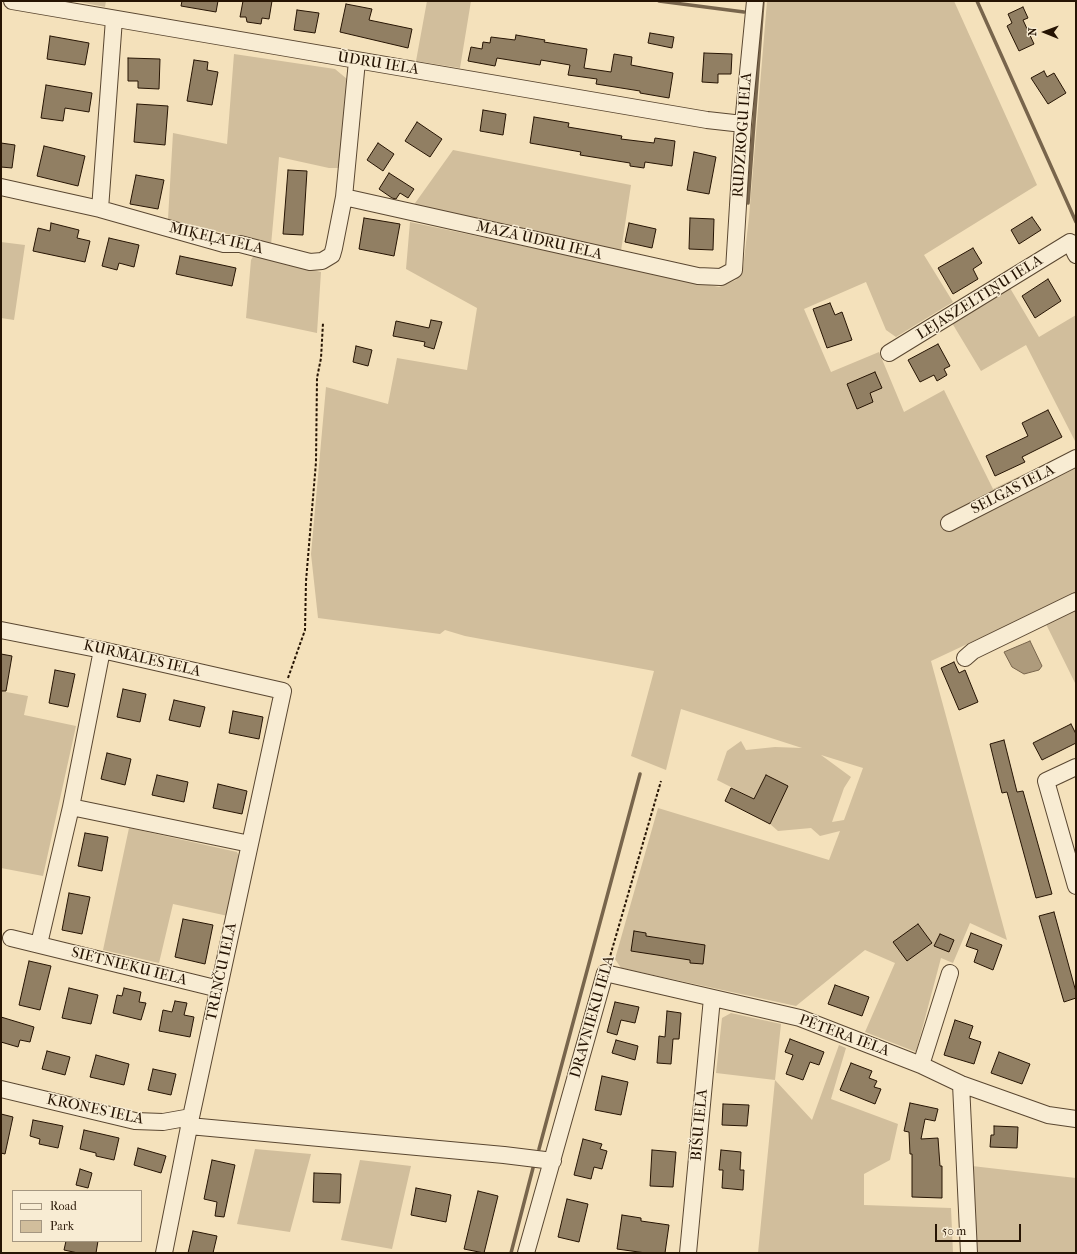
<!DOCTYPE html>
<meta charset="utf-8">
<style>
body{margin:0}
#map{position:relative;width:1077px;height:1254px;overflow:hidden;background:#f4e1bb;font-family:"IM FELL French Canon",serif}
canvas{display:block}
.frame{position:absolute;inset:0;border:2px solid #261403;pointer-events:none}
.legend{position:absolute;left:12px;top:1190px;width:130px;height:52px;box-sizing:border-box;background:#f8ecd3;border:1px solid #a49680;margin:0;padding:5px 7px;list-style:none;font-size:12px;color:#261403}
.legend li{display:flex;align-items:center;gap:8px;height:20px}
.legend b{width:20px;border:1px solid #a49680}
.north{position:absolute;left:1025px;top:12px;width:40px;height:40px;-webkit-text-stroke:3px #f8ecd3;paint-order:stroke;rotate:271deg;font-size:11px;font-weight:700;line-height:16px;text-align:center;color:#261403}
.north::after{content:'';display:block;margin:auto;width:14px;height:18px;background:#261403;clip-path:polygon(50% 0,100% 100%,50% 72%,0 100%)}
.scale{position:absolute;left:935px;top:1224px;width:86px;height:18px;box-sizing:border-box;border:2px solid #261403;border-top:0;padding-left:5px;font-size:12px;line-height:14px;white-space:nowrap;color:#261403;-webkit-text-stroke:3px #f8ecd3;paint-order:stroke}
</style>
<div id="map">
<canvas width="1077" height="1254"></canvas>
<div class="frame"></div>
<ul class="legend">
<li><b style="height:5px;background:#f8ecd3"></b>Road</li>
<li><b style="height:11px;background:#d1be9c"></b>Park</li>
</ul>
<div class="north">N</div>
<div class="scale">50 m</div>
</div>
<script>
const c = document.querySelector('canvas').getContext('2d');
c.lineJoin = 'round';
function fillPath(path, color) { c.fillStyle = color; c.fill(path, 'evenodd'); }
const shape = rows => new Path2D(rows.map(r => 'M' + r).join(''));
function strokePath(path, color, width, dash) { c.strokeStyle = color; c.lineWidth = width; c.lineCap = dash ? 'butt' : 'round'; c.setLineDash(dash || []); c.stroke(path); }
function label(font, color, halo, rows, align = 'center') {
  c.font = font + ' "IM FELL French Canon",serif'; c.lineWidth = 3; c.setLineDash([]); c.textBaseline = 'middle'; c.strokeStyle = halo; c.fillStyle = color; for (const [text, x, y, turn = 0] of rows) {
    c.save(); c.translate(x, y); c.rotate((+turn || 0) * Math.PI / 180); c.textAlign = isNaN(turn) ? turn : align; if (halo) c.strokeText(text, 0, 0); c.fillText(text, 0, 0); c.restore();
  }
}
fillPath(shape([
 [75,1,106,1,105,7],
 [427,1,471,1,460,68,416,61],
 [767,1,954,1,1037,185,924,255,953,302,896,337,886,330,866,282,804,309,831,372,879,352,904,412,944,390,993,489,1076,449,1076,593,931,661,1007,940,970,923,953,963,941,958,916,1052,865,1032,895,963,865,950,796,1006,621,968,615,959,658,808,829,860,840,831,820,836,811,828,778,831,770,824,776,810,717,780,727,751,741,741,746,750,775,747,802,748,681,709,666,770,631,756,654,671,465,636,445,630,440,634,318,618,311,554,326,387,388,404,397,358,467,370,477,308,406,269,410,222,719,287,736,280,743,268,749,217],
 [821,755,863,768,844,820,832,822,844,788,851,777],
 [234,54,335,69,347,79,340,168,329,168,279,157,271,245,168,219,173,133,227,144],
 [453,150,631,185,621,251,413,206],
 [1,242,25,245,14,320,1,318],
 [254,255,321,272,317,333,246,318,251,260],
 [1010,288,1039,337,1076,315,1076,443,1026,345,981,371,952,323],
 [1076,607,1076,685,1045,622],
 [1,691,28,696,24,715,76,726,43,876,1,868],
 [129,828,237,852,240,858,228,916,173,904,159,963,103,950],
 [731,1013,781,1024,775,1080,812,1120,839,1045,846,1048,831,1099,898,1124,890,1160,864,1174,864,1205,951,1208,953,1253,758,1253,775,1080,716,1073,722,1018],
 [255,1149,311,1154,290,1232,237,1224],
 [360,1160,411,1166,392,1249,341,1240],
 [972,1166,1076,1178,1076,1253,976,1253]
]), '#d1be9c');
const water = shape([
 [1030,641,1042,666,1039,670,1024,674,1012,667,1004,652,1030,641]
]);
fillPath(water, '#ae9b7c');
strokePath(water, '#78654c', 1);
strokePath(shape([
 [659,1,744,12],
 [977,1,1076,222],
 [748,203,763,1],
 [539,1149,640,774],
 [511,1253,533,1168]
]), '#78654c', 3.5);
const building = shape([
 [182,1,218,1,216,12,181,6,182,1],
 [243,1,272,1,269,19,262,18,261,24,247,22,246,17,240,17,243,1],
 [346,4,372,9,369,20,412,29,408,48,340,32,346,4],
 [1023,7,1028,18,1023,20,1034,44,1019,51,1007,26,1012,23,1008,14,1023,7],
 [297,10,319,13,315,33,294,30,297,10],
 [650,33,674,37,672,48,648,43,650,33],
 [516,35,545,40,544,42,587,49,584,68,611,72,614,54,632,57,631,65,673,73,669,98,640,93,640,91,596,84,597,79,568,75,570,65,541,60,540,65,497,58,495,66,468,61,471,47,482,49,483,42,490,43,491,37,515,40,516,35],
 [50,36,89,43,85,65,47,59,50,36],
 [704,53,732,54,731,74,718,74,718,83,702,82,704,53],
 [128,58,160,59,159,89,138,88,138,81,128,81,128,58],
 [194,60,208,62,207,70,218,72,212,105,187,101,194,60],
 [1044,71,1047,77,1054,73,1066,93,1048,104,1031,78,1044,71],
 [46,85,92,93,89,112,65,108,63,121,41,118,46,85],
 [137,104,168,106,165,145,134,142,137,104],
 [483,110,506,114,503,135,480,131,483,110],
 [534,117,569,123,568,127,622,136,621,139,654,143,655,138,675,141,672,166,645,162,644,168,630,166,630,163,580,155,581,152,530,143,534,117],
 [417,122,442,139,430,157,405,141,417,122],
 [1,143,15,145,12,168,1,167,1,143],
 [378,143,394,154,383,171,367,160,378,143],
 [44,146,85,156,78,186,37,176,44,146],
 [694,152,716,157,709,194,687,190,694,152],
 [288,170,307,171,303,235,283,234,288,170],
 [389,173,414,189,408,198,400,193,396,199,392,198,379,189,389,173],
 [136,175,164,180,158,209,130,204,136,175],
 [1032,217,1041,230,1019,244,1011,230,1032,217],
 [364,218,400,224,394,256,359,249,364,218],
 [690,218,714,219,713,250,689,249,690,218],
 [51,223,79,230,77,238,90,241,85,262,33,251,38,228,50,231,51,223],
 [629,223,656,229,652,248,625,242,629,223],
 [109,238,139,245,134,267,119,263,117,270,102,266,109,238],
 [973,248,982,263,973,269,978,279,953,294,938,268,973,248],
 [180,256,236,268,232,286,176,274,180,256],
 [1048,279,1061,301,1035,318,1022,296,1048,279],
 [830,303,835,315,842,312,852,340,827,348,813,309,830,303],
 [431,320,442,322,434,349,424,346,425,342,393,336,396,321,429,328,431,320],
 [938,344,950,366,944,369,947,375,937,381,934,375,920,382,908,360,938,344],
 [356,346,372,350,368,366,353,362,356,346],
 [875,372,882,388,870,393,873,402,857,409,847,384,875,372],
 [1048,410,1062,437,1022,457,1025,462,995,476,986,456,1028,436,1022,423,1048,410],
 [1,654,12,656,6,691,1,691,1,654],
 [954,662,959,673,965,670,978,702,959,710,941,668,954,662],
 [55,670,75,674,68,707,49,703,55,670],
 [123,689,146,694,140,722,117,717,123,689],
 [174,700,205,707,200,727,169,720,174,700],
 [233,711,263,717,259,739,229,733,233,711],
 [1071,724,1076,734,1076,743,1042,760,1033,743,1071,724],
 [1004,740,1017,792,1023,791,1052,894,1036,898,1007,792,1002,793,990,744,1004,740],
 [107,753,131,759,125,785,101,779,107,753],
 [157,775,188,782,184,802,152,795,157,775],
 [766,775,788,786,770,824,725,801,731,788,754,799,766,775],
 [218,784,247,791,242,814,213,808,218,784],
 [85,833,108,837,102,871,78,866,85,833],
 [69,893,90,897,82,934,62,930,69,893],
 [1054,912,1076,992,1076,998,1064,1002,1039,916,1054,912],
 [183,919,213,925,205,964,175,957,183,919],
 [918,924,932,943,907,961,893,942,918,924],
 [634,931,646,933,646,936,705,945,703,964,690,963,690,960,631,951,634,931],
 [971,933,1002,945,993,970,974,962,978,950,966,946,971,933],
 [940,934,954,940,949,952,934,946,940,934],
 [29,961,51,966,40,1010,19,1005,29,961],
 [835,985,869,997,862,1016,828,1004,835,985],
 [69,988,98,995,91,1024,62,1018,69,988],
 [124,988,141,992,139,1002,146,1003,141,1020,113,1013,117,995,122,996,124,988],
 [175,1001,187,1003,184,1015,194,1017,190,1037,159,1031,163,1010,172,1012,175,1001],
 [615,1002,639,1007,635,1023,621,1020,617,1035,607,1032,615,1002],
 [667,1011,681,1013,679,1039,673,1039,671,1064,657,1063,659,1036,665,1037,667,1011],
 [1,1017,34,1027,30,1042,20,1040,18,1047,1,1042,1,1017],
 [955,1020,973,1026,969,1038,981,1042,974,1064,944,1055,955,1020],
 [790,1039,824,1052,819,1065,810,1062,803,1080,786,1074,793,1055,785,1052,790,1039],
 [616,1040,638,1046,635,1060,612,1053,616,1040],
 [47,1051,70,1057,65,1075,42,1069,47,1051],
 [999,1052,1030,1064,1022,1084,991,1073,999,1052],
 [96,1055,129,1064,124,1085,90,1077,96,1055],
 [851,1063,872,1071,869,1078,877,1081,874,1087,881,1089,875,1104,840,1090,851,1063],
 [153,1069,176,1074,171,1095,148,1090,153,1069],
 [602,1076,628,1082,621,1115,595,1110,602,1076],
 [910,1103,938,1109,935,1121,925,1119,921,1139,938,1138,940,1166,942,1166,942,1198,912,1197,912,1154,910,1154,909,1132,904,1131,910,1103],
 [723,1104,749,1105,747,1126,722,1125,723,1104],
 [1,1114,13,1117,5,1154,1,1153,1,1114],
 [33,1120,63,1126,58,1148,39,1144,40,1139,30,1136,33,1120],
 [994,1126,1018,1127,1017,1148,990,1147,991,1135,994,1135,994,1126],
 [84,1130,119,1138,114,1160,96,1156,96,1153,80,1149,84,1130],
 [583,1139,602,1144,600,1149,607,1151,602,1169,594,1167,591,1179,574,1175,583,1139],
 [138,1148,166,1156,161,1173,134,1165,138,1148],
 [652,1150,676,1152,673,1187,650,1186,652,1150],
 [721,1150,741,1152,740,1170,744,1170,743,1190,722,1188,723,1170,719,1170,721,1150],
 [212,1160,235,1165,224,1217,215,1216,217,1202,204,1199,212,1160],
 [80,1169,92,1173,88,1188,76,1185,80,1169],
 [314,1173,341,1174,340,1203,313,1202,314,1173],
 [416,1188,451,1195,446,1222,411,1215,416,1188],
 [478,1191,498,1196,484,1253,464,1249,478,1191],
 [567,1199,588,1204,579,1242,558,1237,567,1199],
 [622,1215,641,1218,641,1221,669,1225,665,1253,646,1253,617,1249,622,1215],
 [193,1231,217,1236,213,1253,188,1253,193,1231],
 [66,1241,98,1241,96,1253,78,1253,64,1250,66,1241]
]);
fillPath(building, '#917f63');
strokePath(building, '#261403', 1);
const minor = shape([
 [12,1,707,120,743,124],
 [1,187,100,209,224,244,240,244,310,262,322,261,332,255,334,248,344,197,357,61],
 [344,197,698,276,721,277,734,270,743,124,755,1],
 [100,209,114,19],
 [889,353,1070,242,1076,255],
 [949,523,1076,458],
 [1,630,102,650,283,691,191,1117,164,1253],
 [102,650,71,807,250,844],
 [965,658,973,651,1076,601],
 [1076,767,1046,781,1076,886],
 [11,938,219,989],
 [39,944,71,807],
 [921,1065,950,973],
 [961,1084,969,1253],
 [1,1089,135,1121,163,1122,191,1117],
 [189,1126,504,1155,553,1161],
 [526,1253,605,973,800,1018,921,1065,961,1084,1048,1115,1076,1119],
 [688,1253,712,998]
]);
strokePath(minor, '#5a4731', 18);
strokePath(shape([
 [288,678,305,630,306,581,316,462,317,378,321,358,323,323],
 [609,960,661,781]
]), '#261403', 2, [3, 2]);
strokePath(minor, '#f8ecd3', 16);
label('15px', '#261403', '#f8ecd3', [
 ["ŪDRU IELA",378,64,9],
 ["RUDZROGU IELA",743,135,-86],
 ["MIĶEĻA IELA",216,239,13],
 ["MAZĀ ŪDRU IELA",539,241,13],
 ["LEJASZELTIŅU IELA",980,298,-32],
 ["SELGAS IELA",1013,490,-27],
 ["KURMALES IELA",142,659,13],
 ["SIETNIEKU IELA",129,967,14],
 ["TRENČU IELA",222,972,-78],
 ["DRAVNIEKU IELA",593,1017,-74],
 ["PĒTERA IELA",844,1036,20],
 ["KRONES IELA",95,1110,12],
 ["BIŠU IELA",700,1125,-85]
]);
</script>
